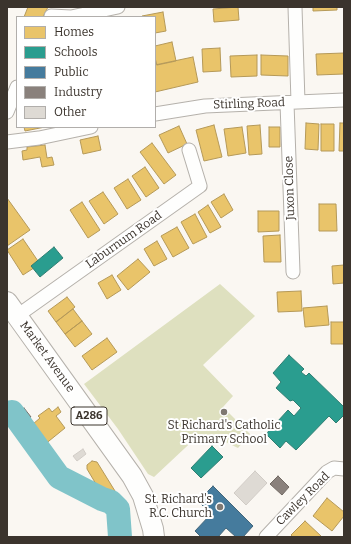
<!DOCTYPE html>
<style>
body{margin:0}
#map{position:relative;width:351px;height:544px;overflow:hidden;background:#faf7f2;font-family:Bitter,serif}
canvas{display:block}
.frame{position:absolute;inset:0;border:8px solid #3b342d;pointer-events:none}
.legend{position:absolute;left:16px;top:16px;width:140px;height:112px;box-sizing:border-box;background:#fff;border:1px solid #b1aeab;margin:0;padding:5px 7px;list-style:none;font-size:12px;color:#3b342d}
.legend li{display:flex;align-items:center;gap:8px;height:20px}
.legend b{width:20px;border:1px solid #b1aeab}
</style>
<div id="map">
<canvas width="351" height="544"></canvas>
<div class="frame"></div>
<ul class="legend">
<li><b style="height:11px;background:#e9c46a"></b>Homes</li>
<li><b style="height:11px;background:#2a9d8f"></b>Schools</li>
<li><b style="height:11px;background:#457b9d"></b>Public</li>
<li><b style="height:11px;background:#8a817c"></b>Industry</li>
<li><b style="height:11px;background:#dedad4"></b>Other</li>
</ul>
</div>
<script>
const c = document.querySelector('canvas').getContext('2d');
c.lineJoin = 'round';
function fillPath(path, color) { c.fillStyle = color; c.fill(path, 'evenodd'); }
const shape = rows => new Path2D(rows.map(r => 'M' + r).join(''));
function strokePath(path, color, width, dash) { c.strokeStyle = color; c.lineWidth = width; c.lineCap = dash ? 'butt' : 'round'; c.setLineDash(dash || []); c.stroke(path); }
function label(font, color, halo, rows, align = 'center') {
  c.font = font + ' Bitter,serif'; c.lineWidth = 4; c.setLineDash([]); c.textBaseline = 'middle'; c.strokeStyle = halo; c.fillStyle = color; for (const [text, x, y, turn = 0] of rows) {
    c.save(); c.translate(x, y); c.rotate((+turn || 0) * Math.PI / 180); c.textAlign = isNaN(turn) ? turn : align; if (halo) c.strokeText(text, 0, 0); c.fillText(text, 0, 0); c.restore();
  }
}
fillPath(shape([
 [220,284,255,316,203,365,233,396,223,407,250,434,238,448,215,437,200,434,154,477,148,474,118,429,84,384]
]), '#dee0bf');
const homes = shape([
 [28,7,48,7,43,17,24,17,28,7],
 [238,7,239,20,214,22,213,9,238,7],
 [313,7,337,7,337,10,313,11,313,7],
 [163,12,166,31,155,33,155,17,142,17,142,16,163,12],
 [172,42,176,61,157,65,155,58,155,46,172,42],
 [220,48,221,71,203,72,202,49,220,48],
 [344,53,344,74,317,75,316,54,344,53],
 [257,55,257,76,231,77,230,56,257,55],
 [261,55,288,56,288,76,261,75,261,55],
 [193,57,198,82,155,92,155,65,193,57],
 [306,123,319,124,318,150,305,149,306,123],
 [340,123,344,123,344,151,339,151,340,123],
 [321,124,334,124,334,151,321,151,321,124],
 [214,125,222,157,204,161,196,130,214,125],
 [260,125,262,154,249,155,247,126,260,125],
 [179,126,187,144,168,153,159,135,179,126],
 [24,127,45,127,25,131,24,127],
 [242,127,246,153,228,156,224,129,242,127],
 [269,127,280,127,280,147,269,147,269,127],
 [98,136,101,150,83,154,80,140,98,136],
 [152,143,176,175,164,184,140,152,152,143],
 [45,145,47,158,52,157,54,165,42,167,40,157,23,160,22,151,27,150,27,147,45,145],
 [145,167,159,188,146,197,132,176,145,167],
 [128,179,141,200,127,209,114,188,128,179],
 [103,192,118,214,104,224,89,201,103,192],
 [224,194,233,210,221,218,211,202,224,194],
 [7,198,30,230,7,246,7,198],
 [82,202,100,230,88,238,70,210,82,202],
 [319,204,336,204,337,231,319,231,319,204],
 [208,205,221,227,210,233,198,212,208,205],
 [258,211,279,211,279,231,258,232,258,211],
 [195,214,207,237,193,244,181,222,195,214],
 [177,227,189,248,173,257,161,236,177,227],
 [280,235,281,262,264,262,263,236,280,235],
 [23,239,40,264,23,275,7,250,23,239],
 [157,241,167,259,154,266,144,249,157,241],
 [138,259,150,272,128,290,117,276,138,259],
 [344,265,344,283,333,284,332,266,344,265],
 [112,275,121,290,107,299,98,283,112,275],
 [301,291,302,311,278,312,277,292,301,291],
 [67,297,75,307,56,322,48,311,67,297],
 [327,306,329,325,305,327,303,308,327,306],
 [73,309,82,321,65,334,56,322,73,309],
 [82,321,92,334,75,347,65,334,82,321],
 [331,322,344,322,344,344,331,344,331,322],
 [107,338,117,352,92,370,82,356,107,338],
 [58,407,61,412,56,416,65,428,44,445,40,440,37,442,30,433,36,428,33,424,40,418,38,416,49,408,52,412,58,407],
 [92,461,97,462,115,491,107,496,103,491,98,495,92,487,96,484,87,469,87,465,92,461],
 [327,498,344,512,344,516,332,531,313,516,327,498],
 [305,521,321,536,320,537,293,537,291,535,305,521]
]);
fillPath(homes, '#e9c46a');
strokePath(homes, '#b59958', 1);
const schools = shape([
 [54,247,63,258,40,277,31,266,54,247],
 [289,355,304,369,301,372,306,376,309,373,344,407,344,415,336,423,329,416,296,450,286,441,280,448,266,434,288,410,294,416,301,408,293,400,290,401,276,388,281,382,273,373,289,355],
 [212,446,223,457,201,478,191,468,212,446]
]);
fillPath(schools, '#2a9d8f');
strokePath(schools, '#2f7e72', 1);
const public = shape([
 [213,486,253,526,243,537,236,537,226,528,218,537,201,537,195,531,211,514,198,501,213,486]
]);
fillPath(public, '#457b9d');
strokePath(public, '#42667b', 1);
const industry = shape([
 [24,408,31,417,22,423,16,414,24,408],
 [278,476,289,487,282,495,270,484,278,476]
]);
fillPath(industry, '#8a817c');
strokePath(industry, '#726a64', 1);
strokePath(shape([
 [12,412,59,477,102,499,111,502,118,509,120,537]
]), '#80c4c9', 24);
const building = shape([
 [83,449,86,454,77,461,73,456,83,449],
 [255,471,267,483,246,505,234,493,255,471]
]);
fillPath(building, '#dedad4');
strokePath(building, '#d1ccc6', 1);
const street = shape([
 [295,7,298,102],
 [51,16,71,17,118,7],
 [287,103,293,272],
 [7,112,17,87],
 [155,114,205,106,344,100],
 [7,142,39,138,91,127],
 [17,316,200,186,189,150],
 [266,537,327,472,334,468,344,469]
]);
const primary = shape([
 [7,302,132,476,143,496,153,529,154,537]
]);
strokePath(street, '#b5b1ab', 15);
strokePath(primary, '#b5b1ab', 22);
strokePath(street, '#fefefd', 13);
strokePath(primary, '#fefefd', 20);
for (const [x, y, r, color] of [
 [224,412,4,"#7e7872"],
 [220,507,4,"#7e7872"]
]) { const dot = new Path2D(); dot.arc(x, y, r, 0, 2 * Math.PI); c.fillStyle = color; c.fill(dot); strokePath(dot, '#fff', 1.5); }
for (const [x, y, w] of [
 [89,416,36]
]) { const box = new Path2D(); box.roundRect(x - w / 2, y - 9, w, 18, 3); c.fillStyle = '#fff'; c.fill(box); strokePath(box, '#3b342d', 1); }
label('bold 11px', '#3b342d', null, [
 ["A286",89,416]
]);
label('12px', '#3b342d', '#fff', [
 ["Stirling Road",249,104,-2],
 ["Juxon Close",290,188,-92],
 ["Laburnum Road",124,240,-35],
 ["Market Avenue",47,357,54],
 ["Cawley Road",303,499,-45]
]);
label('12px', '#3b342d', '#fff', [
 ["St Richard's Catholic",224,426],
 ["Primary School",224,440],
 ["St. Richard's",212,500,"right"],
 ["R.C. Church",212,514,"right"]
]);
</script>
